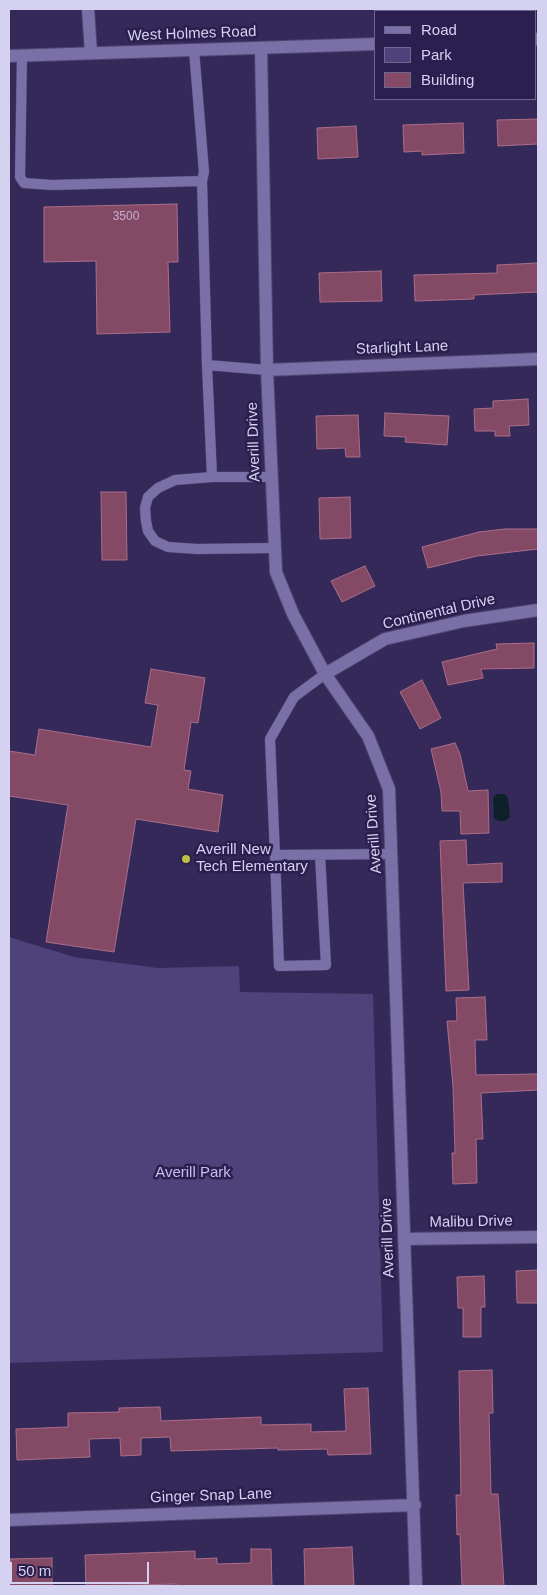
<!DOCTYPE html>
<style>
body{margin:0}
#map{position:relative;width:547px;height:1595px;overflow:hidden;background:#35295a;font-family:Arial,sans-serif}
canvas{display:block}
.frame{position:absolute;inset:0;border:10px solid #d5d1f0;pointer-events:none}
.legend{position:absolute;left:374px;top:10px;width:162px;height:90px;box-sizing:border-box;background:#2b1f4f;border:1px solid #6f668f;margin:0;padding:6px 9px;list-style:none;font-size:15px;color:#d5d1f0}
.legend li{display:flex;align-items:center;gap:10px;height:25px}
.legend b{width:25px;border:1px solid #6f668f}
.scale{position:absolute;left:10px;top:1562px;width:139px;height:22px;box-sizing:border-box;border:2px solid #d5d1f0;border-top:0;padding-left:6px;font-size:15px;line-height:18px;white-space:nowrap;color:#d5d1f0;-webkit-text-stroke:4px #2b1f4f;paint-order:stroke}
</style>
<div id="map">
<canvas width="547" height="1595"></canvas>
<div class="frame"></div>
<ul class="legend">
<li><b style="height:6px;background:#7970a7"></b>Road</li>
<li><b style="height:14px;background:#4d4279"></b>Park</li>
<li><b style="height:14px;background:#844a65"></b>Building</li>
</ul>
<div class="scale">50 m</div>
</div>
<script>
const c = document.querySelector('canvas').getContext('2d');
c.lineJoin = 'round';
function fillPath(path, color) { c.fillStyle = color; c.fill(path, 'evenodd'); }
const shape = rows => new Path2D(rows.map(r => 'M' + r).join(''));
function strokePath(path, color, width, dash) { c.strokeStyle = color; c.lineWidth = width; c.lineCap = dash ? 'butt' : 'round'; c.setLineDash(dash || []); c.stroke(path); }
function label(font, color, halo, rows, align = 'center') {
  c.font = font + ' Arial,sans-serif'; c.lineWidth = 5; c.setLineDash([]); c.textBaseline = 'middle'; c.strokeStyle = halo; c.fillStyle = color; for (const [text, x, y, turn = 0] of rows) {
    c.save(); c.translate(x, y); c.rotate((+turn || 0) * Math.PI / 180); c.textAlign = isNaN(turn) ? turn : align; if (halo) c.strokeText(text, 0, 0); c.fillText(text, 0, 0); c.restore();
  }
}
fillPath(shape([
 [9,937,74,957,158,968,239,966,240,992,373,994,383,1352,9,1363]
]), '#4d4279');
fillPath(shape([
 [497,794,504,794,508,798,510,817,505,821,498,821,494,818,493,798]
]), '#0e2029');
const building = shape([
 [538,119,538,144,498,146,497,120,538,119],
 [463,123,464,153,422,155,422,151,404,152,403,125,463,123],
 [356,126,358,157,318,159,317,128,356,126],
 [177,204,178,262,168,262,170,332,97,334,96,261,44,262,44,207,177,204],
 [538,263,538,292,474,295,474,299,415,301,414,275,497,273,497,265,538,263],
 [381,271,382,301,320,302,319,273,381,271],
 [528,399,529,425,509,426,510,436,495,436,495,431,475,431,474,409,493,408,493,401,528,399],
 [385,413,449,416,447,445,405,442,406,437,384,436,385,413],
 [358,415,360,457,346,457,345,448,317,449,316,416,358,415],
 [101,492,126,492,127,560,102,560,101,492],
 [350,497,351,538,320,539,319,498,350,497],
 [505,529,538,529,538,549,477,556,428,568,422,547,479,532,505,529],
 [365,566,375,586,342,602,331,581,365,566],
 [534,643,534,668,481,669,483,678,448,685,442,662,497,649,496,644,534,643],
 [151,669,205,678,198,723,191,722,184,770,191,771,188,789,223,795,218,832,136,819,114,952,46,942,68,805,9,796,9,751,35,755,39,729,151,747,158,705,145,703,151,669],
 [422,680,441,718,420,729,400,692,422,680],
 [455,743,460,754,468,791,488,790,489,833,461,834,460,811,442,811,441,792,431,749,455,743],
 [466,840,467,865,502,863,502,882,463,883,469,990,446,991,440,841,466,840],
 [485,997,487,1040,475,1040,476,1075,538,1074,538,1090,481,1093,483,1139,476,1139,477,1183,453,1184,452,1153,455,1153,453,1086,447,1021,457,1021,456,998,485,997],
 [538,1270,538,1303,517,1303,516,1271,538,1270],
 [484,1276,485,1307,481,1307,481,1337,463,1337,463,1308,458,1308,457,1277,484,1276],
 [492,1370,493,1413,489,1413,491,1494,498,1494,504,1586,462,1586,460,1534,457,1535,456,1495,461,1495,459,1371,492,1370],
 [368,1388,371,1454,328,1455,327,1449,278,1450,278,1448,171,1451,170,1437,141,1438,141,1455,121,1456,120,1438,89,1439,90,1457,17,1460,16,1429,68,1427,68,1413,119,1412,119,1408,160,1407,161,1421,261,1417,261,1425,311,1424,311,1432,346,1431,344,1389,368,1388],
 [352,1547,354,1586,305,1586,304,1549,352,1547],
 [251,1549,271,1549,272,1586,177,1586,177,1584,86,1586,85,1555,195,1551,195,1559,217,1558,217,1564,251,1563,251,1549],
 [52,1558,52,1586,11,1586,10,1559,52,1558]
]);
fillPath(building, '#844a65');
strokePath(building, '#aa6e89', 1);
const service = shape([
 [22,55,20,177,24,183,52,185,202,181,204,172,194,50],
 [202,181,207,365,267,370],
 [207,365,212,477,272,477],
 [212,477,175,480,158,488,148,497,145,508,146,521,148,531,155,541,168,547,197,549,275,548],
 [325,674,294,697,270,739,275,855,392,854],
 [275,855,279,966,326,965,320,855]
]);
const minor = shape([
 [88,9,91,53],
 [261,48,267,370,276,572,293,614,325,674,368,736,389,789,416,1586],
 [267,370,538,359],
 [325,674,385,639,464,621,538,610],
 [404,1239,538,1237],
 [9,1520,415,1505]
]);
const tertiary = shape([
 [536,39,538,39],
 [9,56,376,44]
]);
strokePath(service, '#514570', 11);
strokePath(minor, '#514570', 14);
strokePath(tertiary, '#514570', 14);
strokePath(service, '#7970a7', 10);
strokePath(minor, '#7970a7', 12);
strokePath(tertiary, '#7970a7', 12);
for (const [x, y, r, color] of [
 [186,859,5,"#bbc045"]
]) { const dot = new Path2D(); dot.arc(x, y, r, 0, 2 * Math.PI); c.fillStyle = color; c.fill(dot); strokePath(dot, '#2b1f4f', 2); }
label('12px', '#c1afcd', null, [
 ["3500",126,217]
]);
label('15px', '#d5d1f0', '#2b1f4f', [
 ["West Holmes Road",192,34,-2],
 ["Starlight Lane",402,348,-2],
 ["Averill Drive",254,442,-92],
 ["Continental Drive",439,612,-13],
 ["Averill Drive",374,834,-94],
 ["Malibu Drive",471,1222,-1],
 ["Averill Drive",388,1238,-92],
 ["Ginger Snap Lane",211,1496,-2]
]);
label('15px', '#d5d1f0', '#2b1f4f', [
 ["Averill New",196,850],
 ["Tech Elementary",196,867]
], 'left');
label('15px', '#c4bdf0', '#2b1f4f', [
 ["Averill Park",193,1173]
]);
</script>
